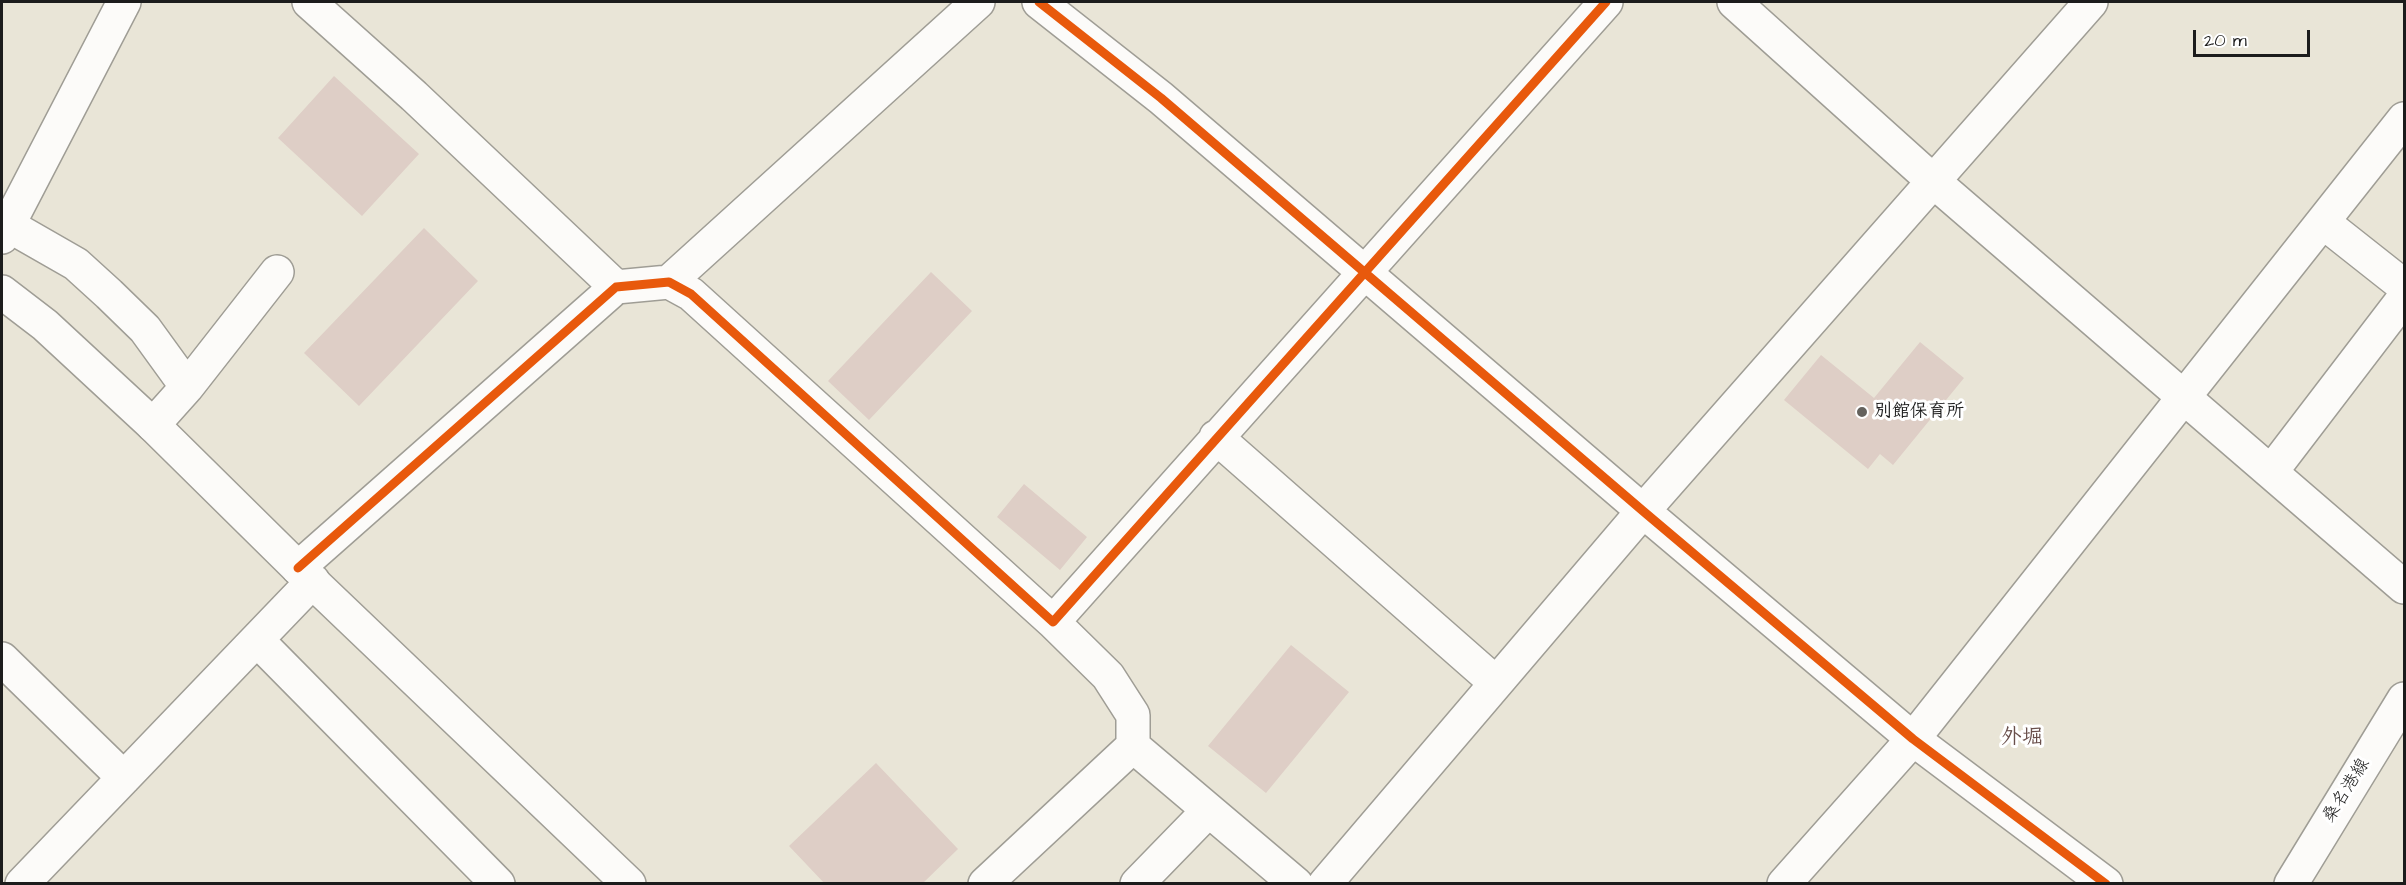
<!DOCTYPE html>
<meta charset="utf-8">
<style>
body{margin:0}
#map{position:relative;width:2406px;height:885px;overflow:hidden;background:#e9e5d7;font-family:"Architects Daughter",sans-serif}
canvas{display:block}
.frame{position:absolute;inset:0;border:3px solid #1c1c1c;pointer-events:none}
.scale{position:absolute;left:2193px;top:30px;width:117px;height:27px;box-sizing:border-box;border:3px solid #1c1c1c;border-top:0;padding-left:8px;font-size:18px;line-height:21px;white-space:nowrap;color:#1c1c1c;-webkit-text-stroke:4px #fff;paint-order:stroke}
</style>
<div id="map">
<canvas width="2406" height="885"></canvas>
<div class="frame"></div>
<div class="scale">20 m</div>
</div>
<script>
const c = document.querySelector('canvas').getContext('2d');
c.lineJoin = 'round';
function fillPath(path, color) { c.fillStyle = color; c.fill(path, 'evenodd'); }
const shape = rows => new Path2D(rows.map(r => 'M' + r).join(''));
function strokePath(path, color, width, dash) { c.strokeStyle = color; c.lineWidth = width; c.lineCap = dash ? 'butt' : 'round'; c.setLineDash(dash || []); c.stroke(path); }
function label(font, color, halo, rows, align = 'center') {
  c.font = font + ' "Architects Daughter","Klee One",sans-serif'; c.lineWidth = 6; c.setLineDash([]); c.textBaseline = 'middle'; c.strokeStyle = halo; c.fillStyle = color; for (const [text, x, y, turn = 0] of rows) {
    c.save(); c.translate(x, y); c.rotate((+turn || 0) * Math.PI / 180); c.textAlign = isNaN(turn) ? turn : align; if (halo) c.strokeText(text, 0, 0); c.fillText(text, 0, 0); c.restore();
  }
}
fillPath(shape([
 [334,76,419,154,362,216,278,138],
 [424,228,478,281,359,406,304,353],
 [931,272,972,311,869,420,828,381],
 [1920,342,1964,378,1893,465,1880,454,1868,469,1784,400,1821,355,1874,398],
 [1024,484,1087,537,1060,570,997,517],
 [1291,645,1349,692,1266,793,1208,746],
 [876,763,958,849,922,884,825,884,789,846]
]), '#decec6');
const minor = shape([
 [309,2,414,96,616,287],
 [1039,2,1161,98,1643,511,1913,739,2106,884],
 [1734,2,1932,180,2404,587],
 [2323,222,2404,286],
 [8,225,76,264,109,294,145,329,187,387],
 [2,237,124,2],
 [669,282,978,2],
 [153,425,187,387,277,272],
 [1216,437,1496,683],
 [2271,472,2404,298],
 [298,568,616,287,669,282,691,294,1053,622,1606,2],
 [1053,622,1108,676,1133,715,1133,746,1296,884],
 [257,640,498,884],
 [2,659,124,778],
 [22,884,313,581],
 [985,884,1133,746],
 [1137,884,1208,811],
 [1325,884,1643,511,2091,2],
 [1784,884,1913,739,2404,119]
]);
const tertiary = shape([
 [2,292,45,325,153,425,298,568,629,884]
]);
const secondary = shape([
 [2291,884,2404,699]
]);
strokePath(minor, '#9f9d95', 36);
strokePath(tertiary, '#9f9d95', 36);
strokePath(secondary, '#9f9d95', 36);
strokePath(minor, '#fcfbf9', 33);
strokePath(tertiary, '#fcfbf9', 33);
strokePath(secondary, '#fcfbf9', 33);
strokePath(shape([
 [1039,2,1161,98,1643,511,1913,739,2106,884],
 [298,568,616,287,669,282,691,294,1053,622,1606,2]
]), '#e8590c', 9);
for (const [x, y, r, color] of [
 [1862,412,6,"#64625d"]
]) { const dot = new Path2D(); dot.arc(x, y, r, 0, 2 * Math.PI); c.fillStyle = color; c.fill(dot); strokePath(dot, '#fff', 2); }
label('bold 18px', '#1c1c1c', '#fff', [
 ["別館保育所",1874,412]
], 'left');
label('18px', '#1c1c1c', '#fff', [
 ["桑名港線",2347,791,-58]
]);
label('bold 21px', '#694f4b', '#fff', [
 ["外堀",2022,739]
]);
</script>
